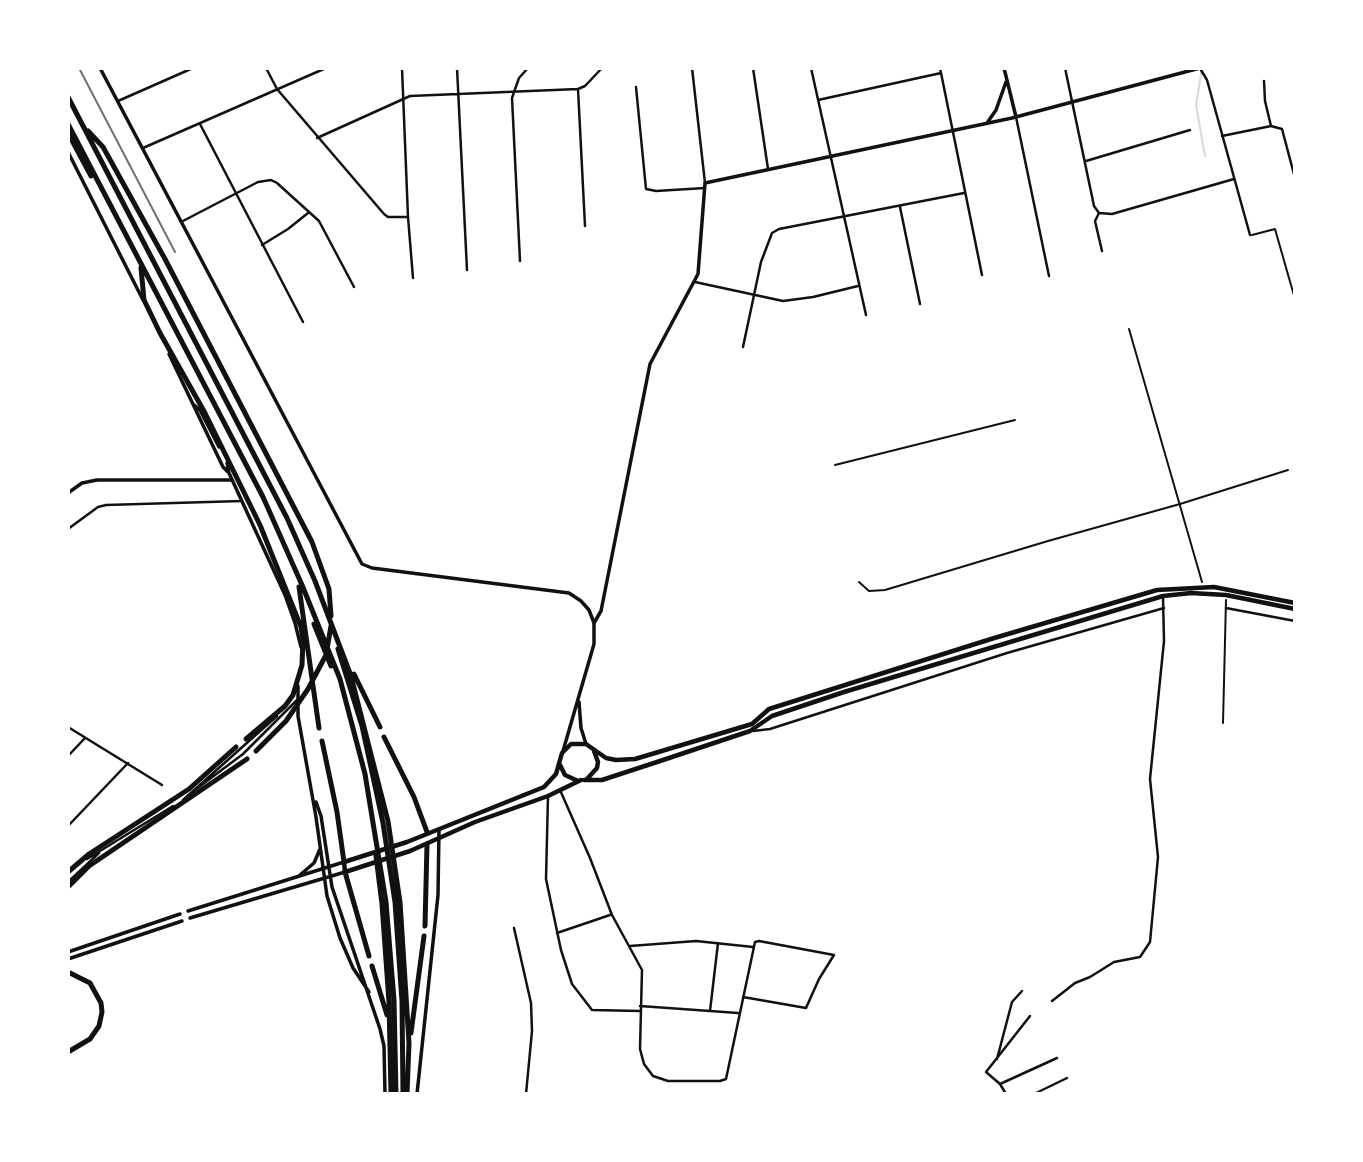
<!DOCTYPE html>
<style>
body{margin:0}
#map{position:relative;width:1363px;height:1162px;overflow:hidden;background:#fff;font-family:"Public Sans",sans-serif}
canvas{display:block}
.frame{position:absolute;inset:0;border:70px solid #fff;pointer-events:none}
</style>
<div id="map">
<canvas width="1363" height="1162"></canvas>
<div class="frame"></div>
</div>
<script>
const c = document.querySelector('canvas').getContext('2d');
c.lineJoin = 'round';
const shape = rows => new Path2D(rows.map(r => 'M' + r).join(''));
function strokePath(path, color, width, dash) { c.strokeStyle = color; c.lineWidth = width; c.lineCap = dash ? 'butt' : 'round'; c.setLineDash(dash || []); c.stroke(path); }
strokePath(shape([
 [1202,68,1196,105,1205,156]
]), '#d9d9d9', 2);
strokePath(shape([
 [1129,329,1202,582],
 [835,465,1015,420],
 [859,582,869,591,885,590,1048,541,1180,504,1288,470],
 [1223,723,1226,600]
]), '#111', 2);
strokePath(shape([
 [1252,235,1275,229,1295,299]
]), '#111', 2);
strokePath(shape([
 [266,68,277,89,384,214,388,217,408,217],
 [402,68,408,217,413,278],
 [457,68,467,270],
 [692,68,705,183],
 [753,68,768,169],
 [811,68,866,315],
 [940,68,982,275],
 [1065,68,1094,206,1099,213],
 [1201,70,1207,80,1250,235],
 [1264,81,1265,101,1271,126],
 [636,87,646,189,656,191,705,188],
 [578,89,585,226],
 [818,100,941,73],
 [118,101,193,68],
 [1016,117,1049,276],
 [200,124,303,322],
 [1222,136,1271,126,1282,129,1295,178],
 [317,138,410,96,578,89,585,86,602,68],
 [143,148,326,68],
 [1086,161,1190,130],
 [900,207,920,304],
 [1099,213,1112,214,1234,179],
 [1099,213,1095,221,1102,251],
 [181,222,258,182,271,180,277,183,319,221,354,287],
 [262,245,288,229,308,213],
 [520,261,512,98,519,78,528,68],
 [695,282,783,301,813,297,858,286],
 [743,347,761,262,772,233,779,229,964,193],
 [68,529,98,507,106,505,242,501],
 [1226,608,1295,621],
 [68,727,162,785],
 [753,731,770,729,1007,653,1164,608],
 [68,756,85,738],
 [560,790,590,858,612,915,642,970,640,1049,644,1064,653,1076,668,1081,720,1081,726,1079,755,942,759,941,834,955,819,979,806,1008,743,997],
 [187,796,243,754,297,700],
 [548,796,546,879,561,950,572,984,592,1010,640,1011],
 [183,800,277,716],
 [68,826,128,763],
 [87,859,173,806],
 [68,882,99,853],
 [514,928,531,1003,532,1031,526,1094],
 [557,933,610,915],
 [630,946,696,941,753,947],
 [1052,1001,1075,983,1090,977,1114,962,1140,957,1150,942,1158,857,1150,779,1164,641,1163,597],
 [640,1006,738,1013],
 [710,1011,718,943],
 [997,1059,1012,1002,1022,991],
 [1000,1084,1057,1058],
 [1006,1094,1000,1084,986,1072,1030,1016],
 [1034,1094,1067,1078]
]), '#111', 2.5);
strokePath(shape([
 [1004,68,1016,117],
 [987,123,996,110,1006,82],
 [68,493,82,483,97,480,232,480],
 [594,623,601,611,650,364,698,274,705,183,1012,118,1200,68]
]), '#111', 3.5);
strokePath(shape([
 [100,68,362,564,372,568,569,593,581,601,589,610,594,623,594,644,563,751],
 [68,152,143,300],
 [169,354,223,467,228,472],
 [193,404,200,410,219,447],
 [227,463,229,473,285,595,295,623,301,647],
 [298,686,298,716,316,817,327,896,340,938,353,968,369,992],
 [579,702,581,728,586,744],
 [316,802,321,816,332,887,380,1029,384,1046,385,1094],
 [300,875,314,863,320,849],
 [188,911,344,862],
 [190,918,345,872],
 [68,952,180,914],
 [68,959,182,921],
 [417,1094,438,895,439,830]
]), '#111', 3.5);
strokePath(shape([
 [560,765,565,775,578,781],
 [587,779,597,768,598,762,594,751],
 [581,780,548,796,475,822,410,851,345,872,344,862,407,842,544,787,556,774,562,753,571,744,586,744,606,758,616,760,635,759,752,724,769,709,991,639,1157,590,1214,587,1295,603],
 [584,780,602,780,657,762,750,731,772,716,844,692,1163,596,1191,593,1226,595,1295,609]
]), '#111', 4.5);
strokePath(shape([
 [68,97,287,518,315,581,351,676,388,821,400,902,409,1043,407,1094],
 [68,124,263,497,302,585,340,679,365,774,386,902,394,1000,396,1094],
 [88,131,103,147,165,259,312,542,329,589,331,616],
 [68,133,91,176],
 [141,268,144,300,160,333,205,413,260,525,301,627,303,639,302,665,293,695,285,706,246,739],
 [299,587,319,728],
 [314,624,331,666],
 [338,649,362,726,383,823,395,902,402,1001,403,1094],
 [354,674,380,727],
 [384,737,414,797,427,832],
 [322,741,337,812,344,862],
 [256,751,286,721,308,689,326,655,331,626],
 [376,856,382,904,389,1002,391,1094],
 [68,872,89,854,189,789,236,747],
 [345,872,369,956],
 [68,887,89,866,247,759],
 [425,926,427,844],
 [372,966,387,1015],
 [68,972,90,983,101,1003,102,1012,99,1026,90,1039,68,1052],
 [411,1033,424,936]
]), '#111', 5);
strokePath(shape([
 [79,68,175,252]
]), '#707070', 2);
</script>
